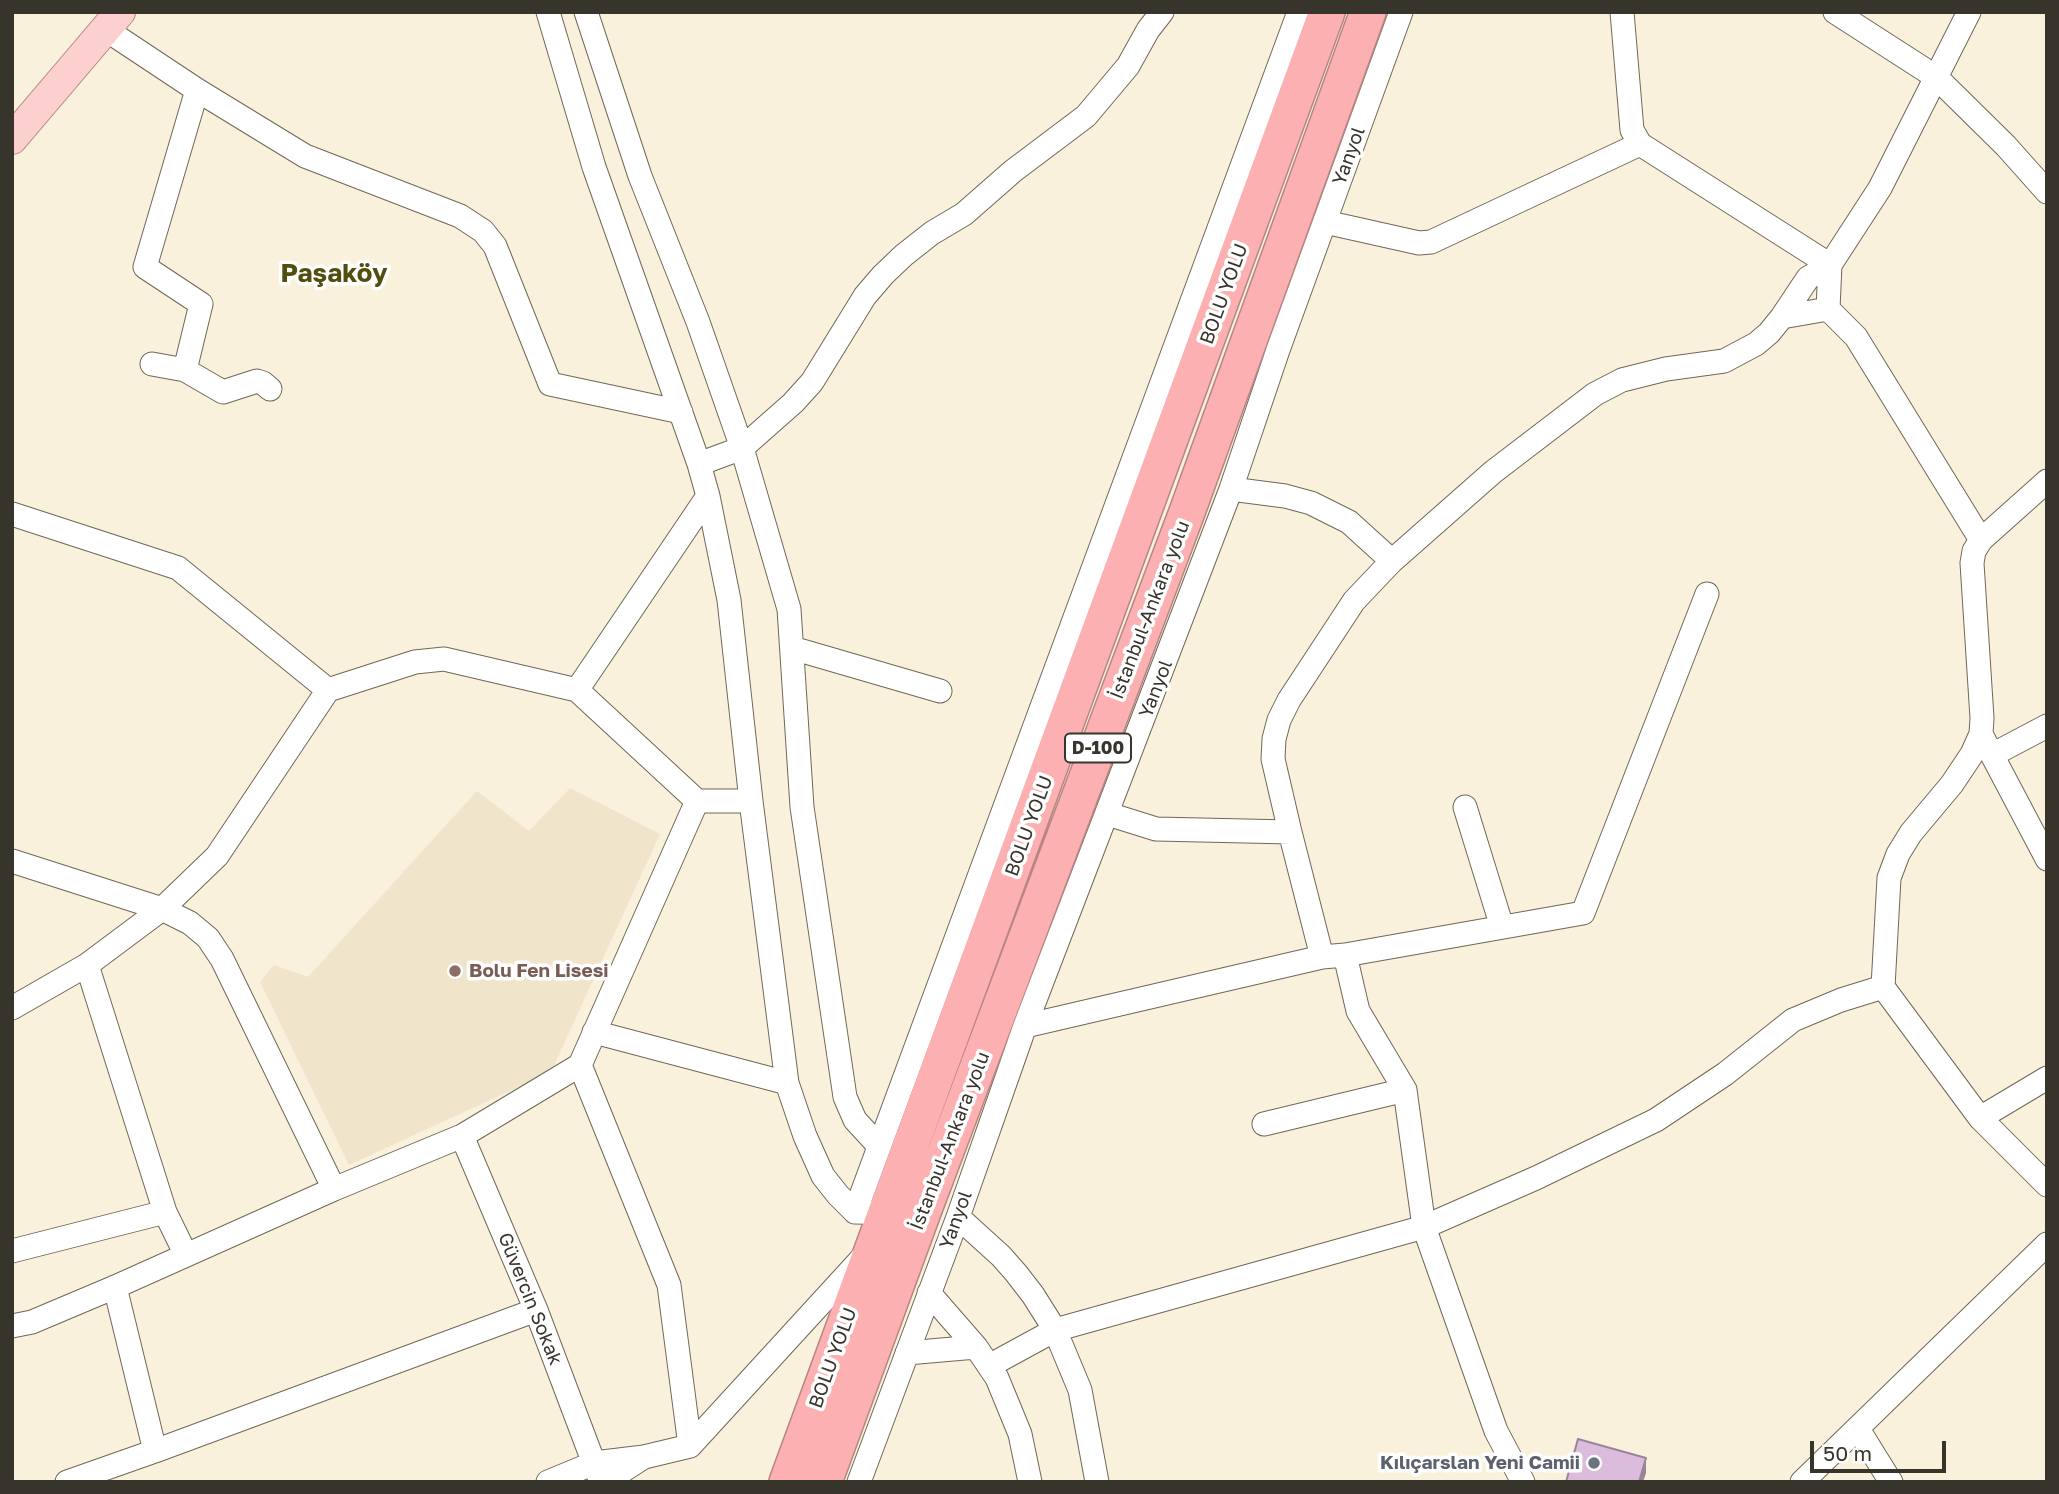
<!DOCTYPE html>
<meta charset="utf-8">
<style>
body{margin:0}
#map{position:relative;width:2059px;height:1494px;overflow:hidden;background:#f9f1db;font-family:"Golos Text",sans-serif}
canvas{display:block}
.frame{position:absolute;inset:0;border:14px solid #37342c;pointer-events:none}
.scale{position:absolute;left:1810px;top:1441px;width:136px;height:32px;box-sizing:border-box;border:4px solid #37342c;border-top:0;padding-left:9px;font-size:21px;line-height:24px;white-space:nowrap;color:#37342c;-webkit-text-stroke:5px #fefefe;paint-order:stroke}
</style>
<div id="map">
<canvas width="2059" height="1494"></canvas>
<div class="frame"></div>
<div class="scale">50 m</div>
</div>
<script>
const c = document.querySelector('canvas').getContext('2d');
c.lineJoin = 'round';
function fillPath(path, color) { c.fillStyle = color; c.fill(path, 'evenodd'); }
const shape = rows => new Path2D(rows.map(r => 'M' + r).join(''));
function strokePath(path, color, width, dash) { c.strokeStyle = color; c.lineWidth = width; c.lineCap = dash ? 'butt' : 'round'; c.setLineDash(dash || []); c.stroke(path); }
function label(font, color, halo, rows, align = 'center') {
  c.font = font + ' "Golos Text",sans-serif'; c.lineWidth = 7; c.setLineDash([]); c.textBaseline = 'middle'; c.strokeStyle = halo; c.fillStyle = color; for (const [text, x, y, turn = 0] of rows) {
    c.save(); c.translate(x, y); c.rotate((+turn || 0) * Math.PI / 180); c.textAlign = isNaN(turn) ? turn : align; if (halo) c.strokeText(text, 0, 0); c.fillText(text, 0, 0); c.restore();
  }
}
fillPath(shape([
 [570,788,660,834,551,1072,349,1165,260,982,274,965,308,977,477,791,529,831]
]), '#f0e5ca');
const minor = shape([
 [548,12,594,167,699,464,708,496,729,600,751,801,787,1083,805,1136,823,1176,838,1195,855,1212],
 [586,12,640,176,698,322,742,448,789,609,802,807,845,1097,855,1120,879,1146],
 [1835,12,1936,77,2006,146,2047,192],
 [105,29,197,90,305,156,460,216,483,231,495,246,550,384,681,412],
 [1640,144,1830,265,1828,309,1856,337,1981,540,1974,551,1972,563,1982,718,1981,734,1972,754,1952,784,1911,833,1898,854,1889,878,1883,987,1980,1118,2047,1185],
 [1325,222,1419,243,1431,242,1640,144,1632,130,1622,12],
 [1782,317,1828,309],
 [152,364,185,370,201,304,145,267,197,90],
 [185,370,223,392,257,381,263,383,270,389],
 [699,464,742,448,793,403,812,382,865,296,883,275,904,255,932,233,964,214,1013,171,1086,116,1128,66,1148,30,1162,12],
 [1231,489,1285,496,1311,503,1349,522,1392,561],
 [12,514,178,568,328,690,415,662,444,659,577,690,708,496],
 [1981,540,2047,481],
 [792,648,940,691],
 [577,690,697,801,751,801],
 [1981,734,2047,859],
 [1992,755,2047,726],
 [1465,807,1502,927],
 [1108,814,1156,829,1290,832,1273,759,1274,739,1279,720,1289,700,1354,601,1392,561,1493,472,1595,394,1622,380,1666,369,1724,361,1756,344,1769,333,1782,317,1808,278,1830,265,1880,188,1969,12],
 [12,861,162,909,190,923,208,938,222,959,334,1189],
 [1345,955,1583,913,1707,594],
 [1322,957,1345,955,1358,1011,1405,1090,1424,1227,1496,1431,1523,1482],
 [87,965,165,1212,186,1255],
 [12,1008,87,965,162,909,217,856,328,690],
 [1025,1026,1322,957,1290,832],
 [594,1032,787,1083],
 [1980,1118,2047,1078],
 [1264,1124,1405,1090],
 [462,1136,536,1310,601,1482],
 [898,1213,855,1212,1299,12],
 [958,1217,1001,1256,1016,1273,1033,1295,1055,1330,1080,1390,1097,1482],
 [12,1251,165,1212],
 [929,1293,976,1347,997,1378,1020,1434,1030,1482],
 [12,1326,32,1322,115,1287,334,1189,462,1136,580,1065],
 [907,1353,976,1347],
 [989,1366,1055,1330,1424,1227,1536,1178,1656,1120,1725,1074,1793,1020,1841,1000,1883,987],
 [1858,1429,1891,1482],
 [690,1446,669,1285,580,1065,697,801],
 [155,1451,536,1310],
 [644,1457,690,1446,864,1256],
 [67,1482,155,1451,115,1287],
 [548,1482,594,1463,644,1457,605,1482],
 [859,1482,958,1217,1025,1026,1231,489,1278,350,1401,12],
 [1802,1482,2047,1244]
]);
const major = shape([
 [12,139,120,12]
]);
const highway = shape([
 [787,1482,1327,12],
 [824,1482,923,1212,1187,512,1368,12]
]);
strokePath(minor, '#706856', 25);
strokePath(major, '#b78582', 32);
strokePath(highway, '#b78582', 38);
strokePath(minor, '#fff', 23);
strokePath(major, '#fdd0d0', 30);
strokePath(highway, '#fcb0b1', 35);
fillPath(shape([
 [1646,1458,1646,1473,1643,1482,1639,1482]
]), '#9a849b');
const building = shape([
 [1578,1439,1646,1458,1639,1482,1566,1482,1578,1439]
]);
fillPath(building, '#dcbcdd');
strokePath(building, '#9a849b', 2);
for (const [x, y, r, color] of [
 [455,971,7,"#8d6e63"],
 [1594,1463,7,"#6b7280"]
]) { const dot = new Path2D(); dot.arc(x, y, r, 0, 2 * Math.PI); c.fillStyle = color; c.fill(dot); strokePath(dot, '#fefefe', 2.5); }
for (const [x, y, w] of [
 [1098,748,66]
]) { const box = new Path2D(); box.roundRect(x - w / 2, y - 14.5, w, 29, 5); c.fillStyle = '#fefefe'; c.fill(box); strokePath(box, '#37342c', 2); }
label('bold 18px', '#37342c', null, [
 ["D-100",1098,748]
]);
label('19px', '#37342c', '#fefefe', [
 ["Yanyol",1349,156,-70],
 ["BOLU YOLU",1224,294,-70],
 ["İstanbul-Ankara yolu",1150,610,-69],
 ["Yanyol",1156,689,-69],
 ["BOLU YOLU",1029,826,-70],
 ["İstanbul-Ankara yolu",950,1141,-69],
 ["Yanyol",956,1220,-70],
 ["Güvercin Sokak",530,1299,68],
 ["BOLU YOLU",833,1358,-70]
]);
label('bold 19px', '#785e54', '#fefefe', [
 ["Bolu Fen Lisesi",469,971]
], 'left');
label('bold 19px', '#5b616d', '#fefefe', [
 ["Kılıçarslan Yeni Camii",1580,1463]
], 'right');
label('bold 26px', '#514e10', '#fefefe', [
 ["Paşaköy",334,274]
]);
</script>
